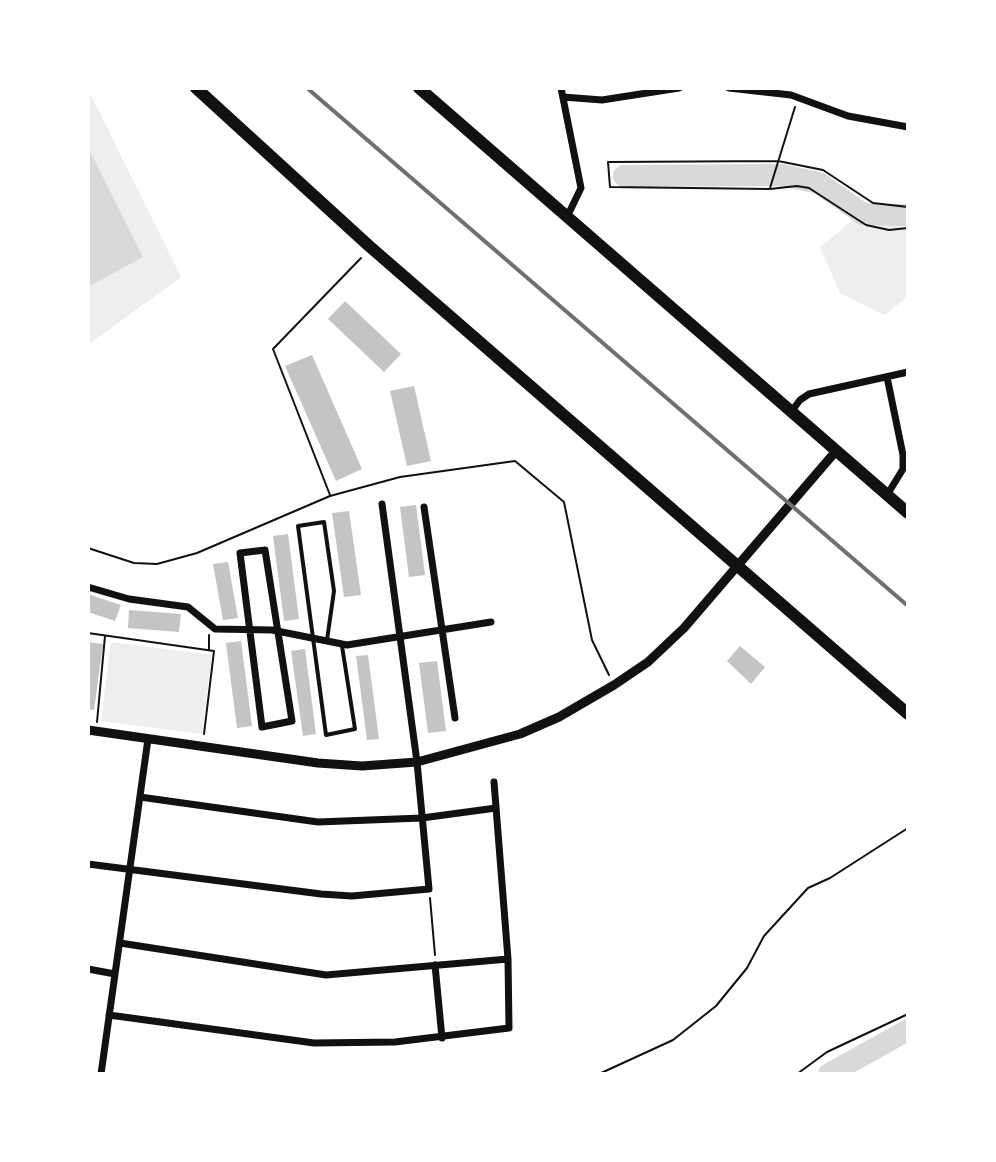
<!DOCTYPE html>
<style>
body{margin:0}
#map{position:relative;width:996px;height:1162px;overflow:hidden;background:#fff;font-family:"Varela Round",sans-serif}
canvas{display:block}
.frame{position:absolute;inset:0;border:90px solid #fff;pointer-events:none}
</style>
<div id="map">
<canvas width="996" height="1162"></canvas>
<div class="frame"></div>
</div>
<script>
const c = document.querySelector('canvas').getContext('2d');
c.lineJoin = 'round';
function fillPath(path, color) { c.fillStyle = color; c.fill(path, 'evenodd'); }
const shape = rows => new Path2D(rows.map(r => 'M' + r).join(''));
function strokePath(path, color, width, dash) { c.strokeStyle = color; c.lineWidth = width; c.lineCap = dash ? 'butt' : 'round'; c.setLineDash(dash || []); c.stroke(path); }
fillPath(shape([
 [90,93,181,277,88,345,88,94],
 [854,219,908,223,908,296,885,315,840,293,820,247],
 [111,642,212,655,202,734,101,721]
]), '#eee');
fillPath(shape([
 [88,147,143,257,88,287]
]), '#d9d9d9');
strokePath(shape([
 [624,176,781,175,819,183,863,214,908,215],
 [829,1074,908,1030]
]), '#d9d9d9', 22);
fillPath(shape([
 [345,301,401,354,384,372,328,319],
 [312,355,362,469,336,481,285,366],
 [414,386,431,461,407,466,390,391],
 [416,505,425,575,409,577,400,507],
 [349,511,361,595,344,597,332,513],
 [288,534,299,619,284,621,273,536],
 [228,562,238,618,223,620,213,564],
 [88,594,121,605,115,621,88,612],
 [129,610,181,614,179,632,128,628],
 [241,641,252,726,237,728,226,643],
 [88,642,103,644,94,710,88,709],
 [740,646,765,667,751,684,727,661],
 [305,649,316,734,303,736,291,651],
 [368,655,379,739,367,740,356,656],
 [437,661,446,731,428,733,419,663]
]), '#c4c4c4');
strokePath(shape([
 [770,188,795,107],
 [908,207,873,203,823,170,778,161,608,162,610,187,770,189,797,186,809,188,866,225,889,230,908,228],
 [330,495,273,349,361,258],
 [88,548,134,563,157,564,197,553,330,496,400,477,515,461,564,502,592,640,609,675],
 [88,633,214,651,204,734],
 [209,635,209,649],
 [97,722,105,636],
 [430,898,435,955],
 [599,1074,673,1040,716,1006,747,968,764,936,808,888,830,878,908,828],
 [797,1074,827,1052,908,1014]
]), '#111', 2);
strokePath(shape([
 [327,640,334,591,324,522,298,526,326,735,355,729,342,646]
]), '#111', 4);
strokePath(shape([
 [561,88,581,188,567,217],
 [729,88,791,95,848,116,908,127],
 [563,97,602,100,679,88],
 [791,412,800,400,809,394,908,372],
 [887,495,903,469,903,455,887,377],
 [424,507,455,718],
 [265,550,292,721,262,727,240,553,265,550],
 [88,587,129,599,188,607,215,629,272,630,347,645,491,622],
 [140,797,318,822,422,818,496,808],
 [88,864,321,894,352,896,429,889,417,762,382,504],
 [120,943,326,975,508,959],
 [435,965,442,1038],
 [88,969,115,974],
 [109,1015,314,1043,395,1042,509,1028,508,959,494,782],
 [101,1074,148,739]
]), '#111', 7);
strokePath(shape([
 [88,730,318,763,362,766,417,762,520,734,559,717,614,685,648,662,684,628,836,451]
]), '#111', 9);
strokePath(shape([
 [196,88,368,245,908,714],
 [419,88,908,513]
]), '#111', 12);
strokePath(shape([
 [307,88,908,606]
]), '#707070', 4);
</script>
